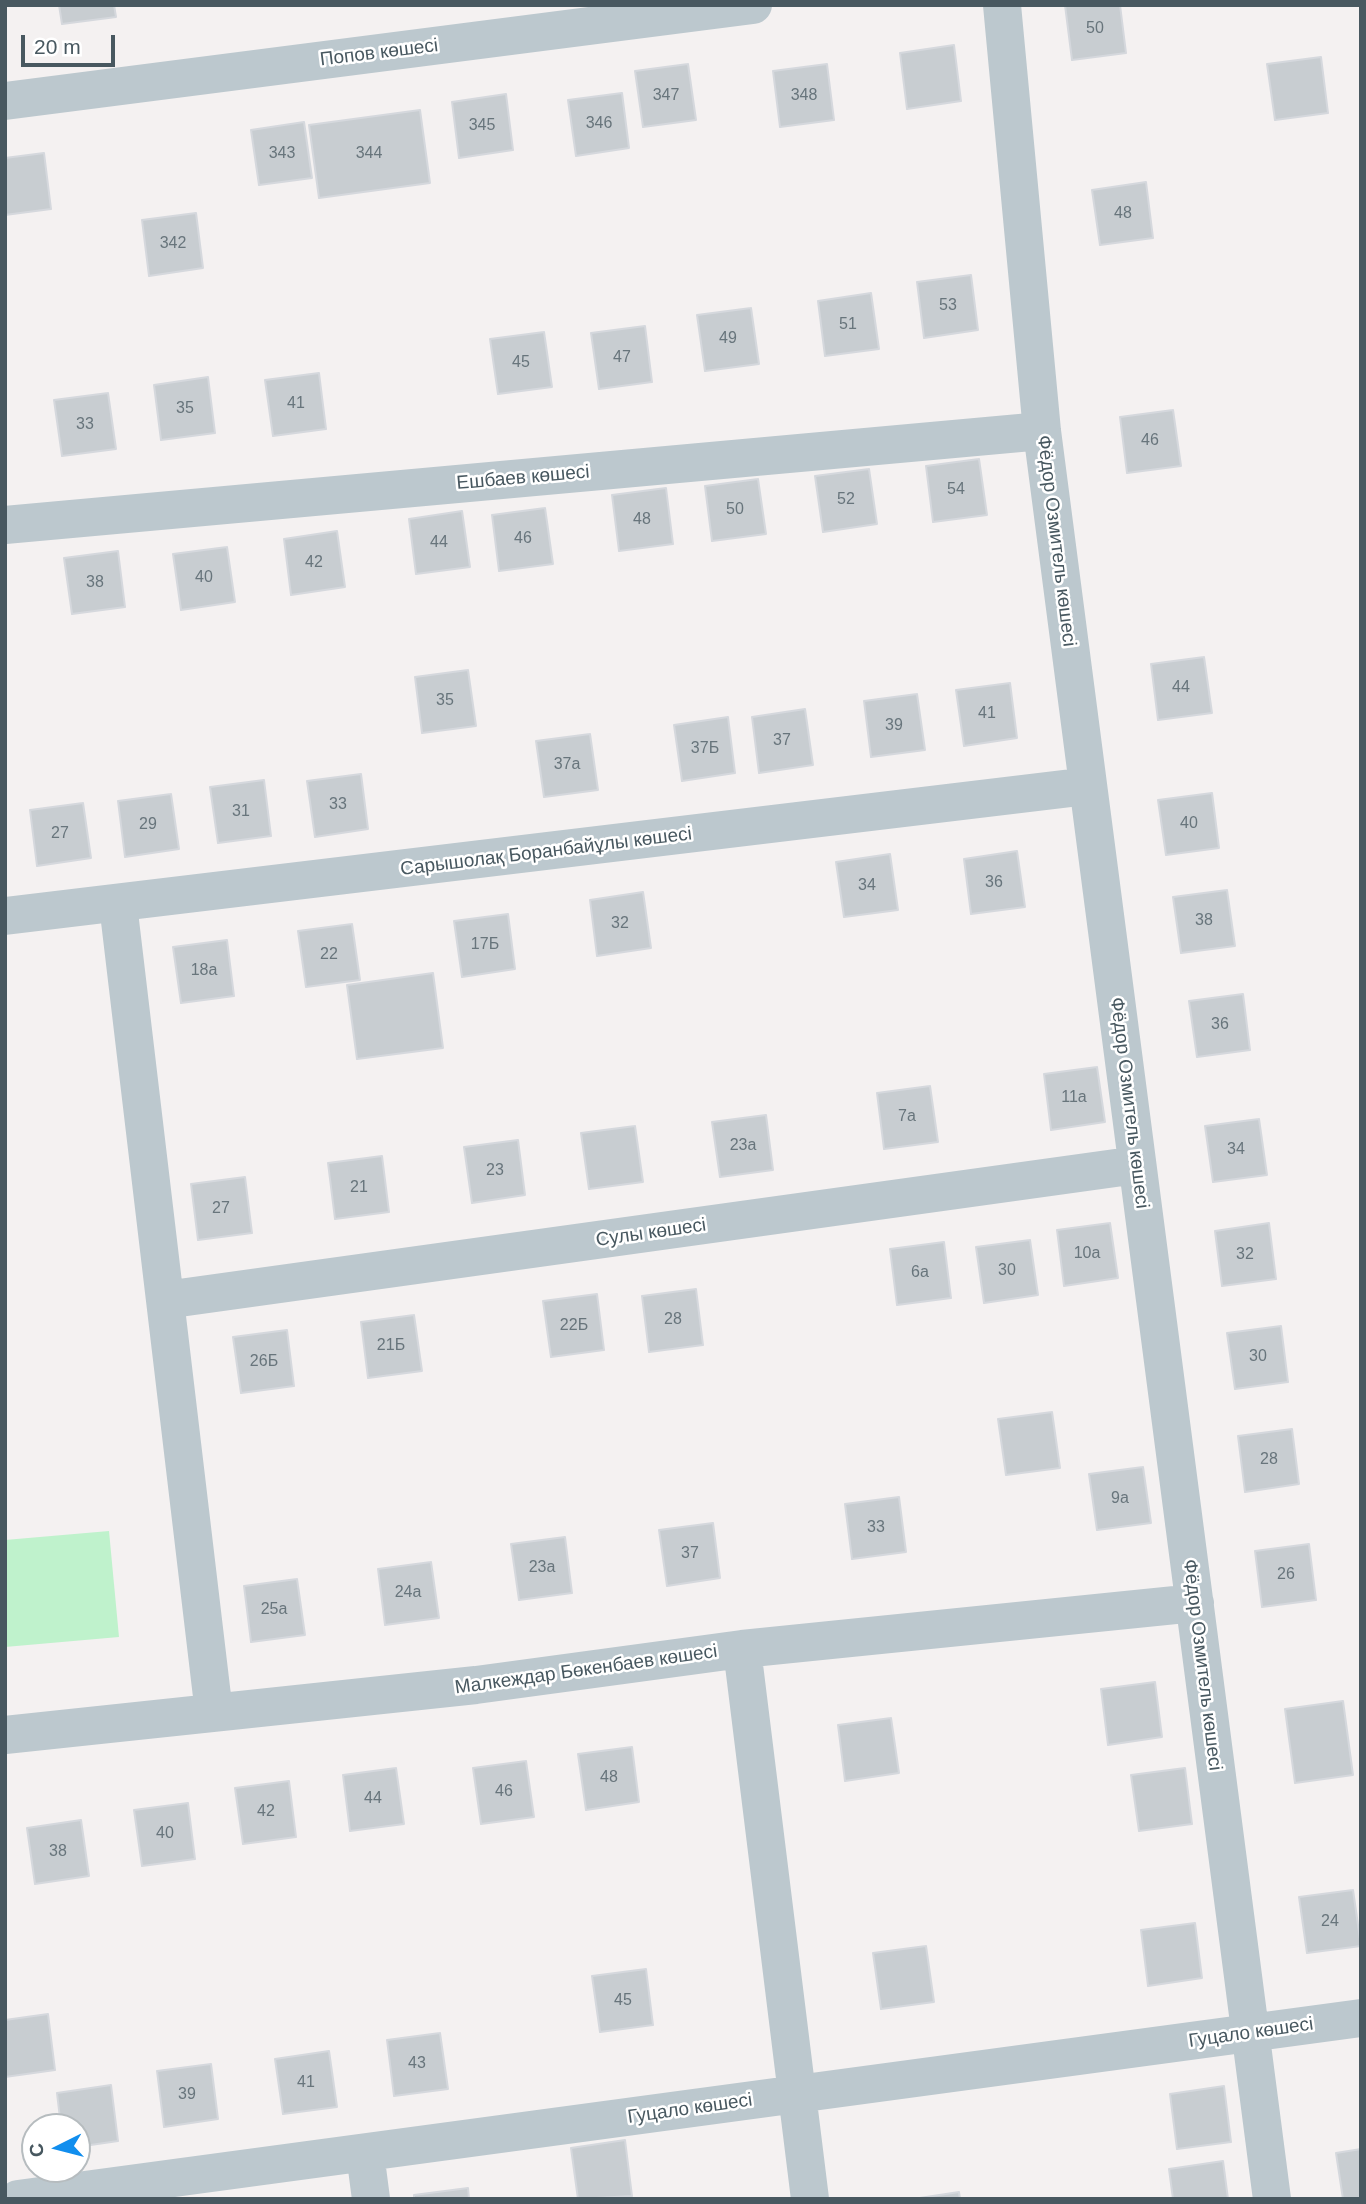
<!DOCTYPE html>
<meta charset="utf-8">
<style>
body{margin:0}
#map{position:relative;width:1366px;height:2204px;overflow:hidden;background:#f4f1f1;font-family:Helvetica,sans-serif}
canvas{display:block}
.frame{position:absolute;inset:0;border:7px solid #485860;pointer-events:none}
.north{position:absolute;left:21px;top:2113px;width:70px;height:70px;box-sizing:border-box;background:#fff;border:2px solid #b6bcbf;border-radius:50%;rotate:264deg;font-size:19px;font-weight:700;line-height:28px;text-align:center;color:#485860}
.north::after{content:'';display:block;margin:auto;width:24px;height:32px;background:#118eee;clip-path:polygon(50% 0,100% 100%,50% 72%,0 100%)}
.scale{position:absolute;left:21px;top:35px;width:94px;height:32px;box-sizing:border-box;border:4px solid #485860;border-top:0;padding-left:9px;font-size:21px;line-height:24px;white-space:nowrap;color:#485860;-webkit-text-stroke:5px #fff;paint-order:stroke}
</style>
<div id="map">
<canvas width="1366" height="2204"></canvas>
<div class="frame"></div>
<div class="north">С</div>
<div class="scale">20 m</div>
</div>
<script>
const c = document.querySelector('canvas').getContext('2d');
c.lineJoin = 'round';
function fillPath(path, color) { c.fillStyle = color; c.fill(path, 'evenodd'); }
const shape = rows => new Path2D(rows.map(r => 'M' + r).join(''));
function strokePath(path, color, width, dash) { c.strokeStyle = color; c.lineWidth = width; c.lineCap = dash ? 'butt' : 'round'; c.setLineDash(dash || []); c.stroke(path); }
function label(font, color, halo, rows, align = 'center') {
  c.font = font + ' Helvetica,sans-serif'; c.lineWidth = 5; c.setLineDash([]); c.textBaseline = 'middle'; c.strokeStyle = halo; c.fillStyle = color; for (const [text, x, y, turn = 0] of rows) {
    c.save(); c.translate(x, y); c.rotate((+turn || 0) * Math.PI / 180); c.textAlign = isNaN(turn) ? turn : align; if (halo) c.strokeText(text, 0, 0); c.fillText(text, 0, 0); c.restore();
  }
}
fillPath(shape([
 [109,1531,119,1637,5,1647,5,1540]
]), '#bff2cc');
const building = shape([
 [59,5,114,5,116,17,62,24,59,5],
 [1065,5,1120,5,1126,53,1072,60,1065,5],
 [954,45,961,101,907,109,900,53,954,45],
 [1321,57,1328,113,1275,120,1267,64,1321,57],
 [688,64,696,120,643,127,635,71,688,64],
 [827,64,834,120,780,127,773,71,827,64],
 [622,93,629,148,576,156,568,100,622,93],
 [506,94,513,150,459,158,452,102,506,94],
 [420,110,430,183,319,198,309,125,420,110],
 [304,122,312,178,259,185,251,130,304,122],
 [44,153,51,209,5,215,5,158,44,153],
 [1146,182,1153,238,1100,245,1092,190,1146,182],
 [196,213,203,268,149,276,142,220,196,213],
 [971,275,978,330,924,338,917,282,971,275],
 [871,293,879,349,825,356,818,301,871,293],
 [751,308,759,364,705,371,697,315,751,308],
 [645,326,652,382,599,389,591,333,645,326],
 [544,332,552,387,498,394,490,339,544,332],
 [319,373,326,429,273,436,265,380,319,373],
 [208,377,215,433,161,440,154,385,208,377],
 [108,393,116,449,62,456,54,400,108,393],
 [1173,410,1181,466,1127,473,1120,417,1173,410],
 [979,459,987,515,933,522,926,466,979,459],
 [869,469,877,524,823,532,815,476,869,469],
 [758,479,766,534,712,541,705,486,758,479],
 [666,488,673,544,619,551,612,495,666,488],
 [545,508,553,564,499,571,492,515,545,508],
 [462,511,470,567,416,574,409,519,462,511],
 [337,531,345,587,291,595,284,539,337,531],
 [227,547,235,602,181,610,173,554,227,547],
 [118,551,125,607,72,614,64,558,118,551],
 [1204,657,1212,713,1158,720,1151,664,1204,657],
 [468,670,476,726,422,733,415,677,468,670],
 [1010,683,1017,738,964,746,956,690,1010,683],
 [917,694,925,750,871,757,864,701,917,694],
 [805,709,813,765,759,773,752,717,805,709],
 [728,717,735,773,682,781,674,725,728,717],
 [590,734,598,790,544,797,536,741,590,734],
 [361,774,368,829,315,837,307,781,361,774],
 [264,780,271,836,218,843,210,787,264,780],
 [1212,793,1219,848,1166,855,1158,800,1212,793],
 [171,794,179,849,125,857,118,801,171,794],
 [83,803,91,858,37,866,30,810,83,803],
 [1017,851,1025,907,971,914,964,859,1017,851],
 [890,854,898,910,844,917,836,862,890,854],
 [1227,890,1235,946,1181,953,1173,897,1227,890],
 [643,892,651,948,597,956,590,900,643,892],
 [508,914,515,969,462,977,454,921,508,914],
 [352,924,360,980,306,987,298,931,352,924],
 [227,940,234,996,181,1003,173,947,227,940],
 [433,973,443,1048,357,1059,347,985,433,973],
 [1243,994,1250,1050,1197,1057,1189,1001,1243,994],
 [1097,1067,1105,1122,1051,1130,1044,1074,1097,1067],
 [930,1086,938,1142,884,1149,877,1093,930,1086],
 [766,1115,773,1170,720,1177,712,1122,766,1115],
 [1259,1119,1267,1175,1213,1182,1205,1126,1259,1119],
 [635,1126,643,1182,589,1189,581,1133,635,1126],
 [518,1140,525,1195,472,1203,464,1147,518,1140],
 [382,1156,389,1212,335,1219,328,1163,382,1156],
 [245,1177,252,1233,198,1240,191,1184,245,1177],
 [1110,1223,1118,1278,1064,1286,1057,1230,1110,1223],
 [1269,1223,1276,1279,1222,1286,1215,1231,1269,1223],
 [1030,1240,1038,1295,984,1303,976,1247,1030,1240],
 [944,1242,951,1298,897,1305,890,1249,944,1242],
 [696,1289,703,1345,649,1352,642,1296,696,1289],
 [597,1294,604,1350,551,1357,543,1301,597,1294],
 [414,1315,422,1371,368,1378,361,1322,414,1315],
 [1281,1326,1288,1382,1235,1389,1227,1333,1281,1326],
 [287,1330,294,1386,241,1393,233,1337,287,1330],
 [1052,1412,1060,1468,1006,1475,998,1419,1052,1412],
 [1292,1429,1299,1484,1245,1492,1238,1436,1292,1429],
 [1143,1467,1151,1523,1097,1530,1089,1474,1143,1467],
 [899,1497,906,1552,852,1559,845,1504,899,1497],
 [713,1523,720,1578,667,1586,659,1530,713,1523],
 [565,1537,572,1593,519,1600,511,1544,565,1537],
 [1309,1544,1316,1600,1262,1607,1255,1551,1309,1544],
 [431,1562,439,1618,385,1625,378,1569,431,1562],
 [297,1579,305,1635,251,1642,244,1586,297,1579],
 [1155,1682,1162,1737,1108,1745,1101,1689,1155,1682],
 [1343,1701,1353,1775,1295,1783,1285,1709,1343,1701],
 [891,1718,899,1773,845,1781,838,1725,891,1718],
 [632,1747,639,1802,586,1810,578,1754,632,1747],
 [526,1761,534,1817,481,1824,473,1768,526,1761],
 [396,1768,404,1824,350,1831,343,1775,396,1768],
 [1185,1768,1192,1824,1139,1831,1131,1775,1185,1768],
 [289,1781,296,1837,243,1844,235,1788,289,1781],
 [188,1803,195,1859,142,1866,134,1810,188,1803],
 [81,1820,89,1876,35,1884,27,1828,81,1820],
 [1353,1890,1361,1946,1307,1953,1299,1897,1353,1890],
 [1195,1923,1202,1978,1148,1986,1141,1930,1195,1923],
 [926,1946,934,2002,881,2009,873,1953,926,1946],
 [646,1969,653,2025,600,2032,592,1976,646,1969],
 [48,2014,55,2070,5,2077,5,2020,48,2014],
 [440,2033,448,2089,394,2096,387,2040,440,2033],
 [329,2051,337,2107,283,2114,275,2059,329,2051],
 [211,2064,218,2119,164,2127,157,2071,211,2064],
 [111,2085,118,2141,77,2147,77,2127,61,2127,57,2093,111,2085],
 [1224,2086,1231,2142,1177,2149,1170,2094,1224,2086],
 [625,2140,632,2196,578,2199,571,2148,625,2140],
 [1361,2149,1361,2199,1343,2199,1336,2153,1361,2149],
 [1223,2161,1228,2199,1173,2199,1169,2169,1223,2161],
 [468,2188,469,2199,414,2199,414,2195,468,2188],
 [959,2192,960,2199,913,2199,959,2192]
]);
fillPath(building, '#c8cdd1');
strokePath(building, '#d5d8dd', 2);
strokePath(shape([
 [1002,5,1042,431,1272,2199],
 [5,101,753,5],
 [5,525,1042,431],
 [118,904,214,1713],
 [5,916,1088,786],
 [165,1300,1137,1165],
 [742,1649,810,2199],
 [5,1735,476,1685,742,1649,1195,1603],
 [365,2153,371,2199],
 [18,2199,1361,2018]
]), '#bcc8ce', 38);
label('16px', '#68757c', null, [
 ["50",1095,29],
 ["347",666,96],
 ["348",804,96],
 ["346",599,124],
 ["345",482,126],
 ["343",282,154],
 ["344",369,154],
 ["48",1123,214],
 ["342",173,244],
 ["53",948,306],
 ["51",848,325],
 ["49",728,339],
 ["47",622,358],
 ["45",521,363],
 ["41",296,404],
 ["35",185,409],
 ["33",85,425],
 ["46",1150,441],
 ["54",956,490],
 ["52",846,500],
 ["50",735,510],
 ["48",642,520],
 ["46",523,539],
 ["44",439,543],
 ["42",314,563],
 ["40",204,578],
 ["38",95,583],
 ["44",1181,688],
 ["35",445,701],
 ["41",987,714],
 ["39",894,726],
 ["37",782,741],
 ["37Б",705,749],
 ["37а",567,765],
 ["33",338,805],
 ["31",241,812],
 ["40",1189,824],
 ["29",148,825],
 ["27",60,834],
 ["36",994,883],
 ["34",867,886],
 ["38",1204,921],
 ["32",620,924],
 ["17Б",485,945],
 ["22",329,955],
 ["18а",204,971],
 ["36",1220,1025],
 ["11а",1074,1098],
 ["7а",907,1117],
 ["23а",743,1146],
 ["34",1236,1150],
 ["23",495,1171],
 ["21",359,1188],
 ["27",221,1209],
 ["10а",1087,1254],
 ["32",1245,1255],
 ["30",1007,1271],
 ["6а",920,1273],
 ["28",673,1320],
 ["22Б",574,1326],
 ["21Б",391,1346],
 ["30",1258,1357],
 ["26Б",264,1362],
 ["28",1269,1460],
 ["9а",1120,1499],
 ["33",876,1528],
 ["37",690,1554],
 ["23а",542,1568],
 ["26",1286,1575],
 ["24а",408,1593],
 ["25а",274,1610],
 ["48",609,1778],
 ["46",504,1792],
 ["44",373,1799],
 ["42",266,1812],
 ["40",165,1834],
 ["38",58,1852],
 ["24",1330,1922],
 ["45",623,2001],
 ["43",417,2064],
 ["41",306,2083],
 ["39",187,2095]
]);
label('19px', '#485860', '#fff', [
 ["Попов көшесі",379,53,-7],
 ["Ешбаев көшесі",523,478,-5],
 ["Фёдор Озмитель көшесі",1056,541,83],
 ["Сарышолақ Боранбайұлы көшесі",546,852,-7],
 ["Фёдор Озмитель көшесі",1129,1103,83],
 ["Сулы көшесі",651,1233,-8],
 ["Фёдор Озмитель көшесі",1202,1665,83],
 ["Малкеждар Бөкенбаев көшесі",586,1670,-8],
 ["Гуцало көшесі",1251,2033,-8],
 ["Гуцало көшесі",690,2109,-8]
]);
</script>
